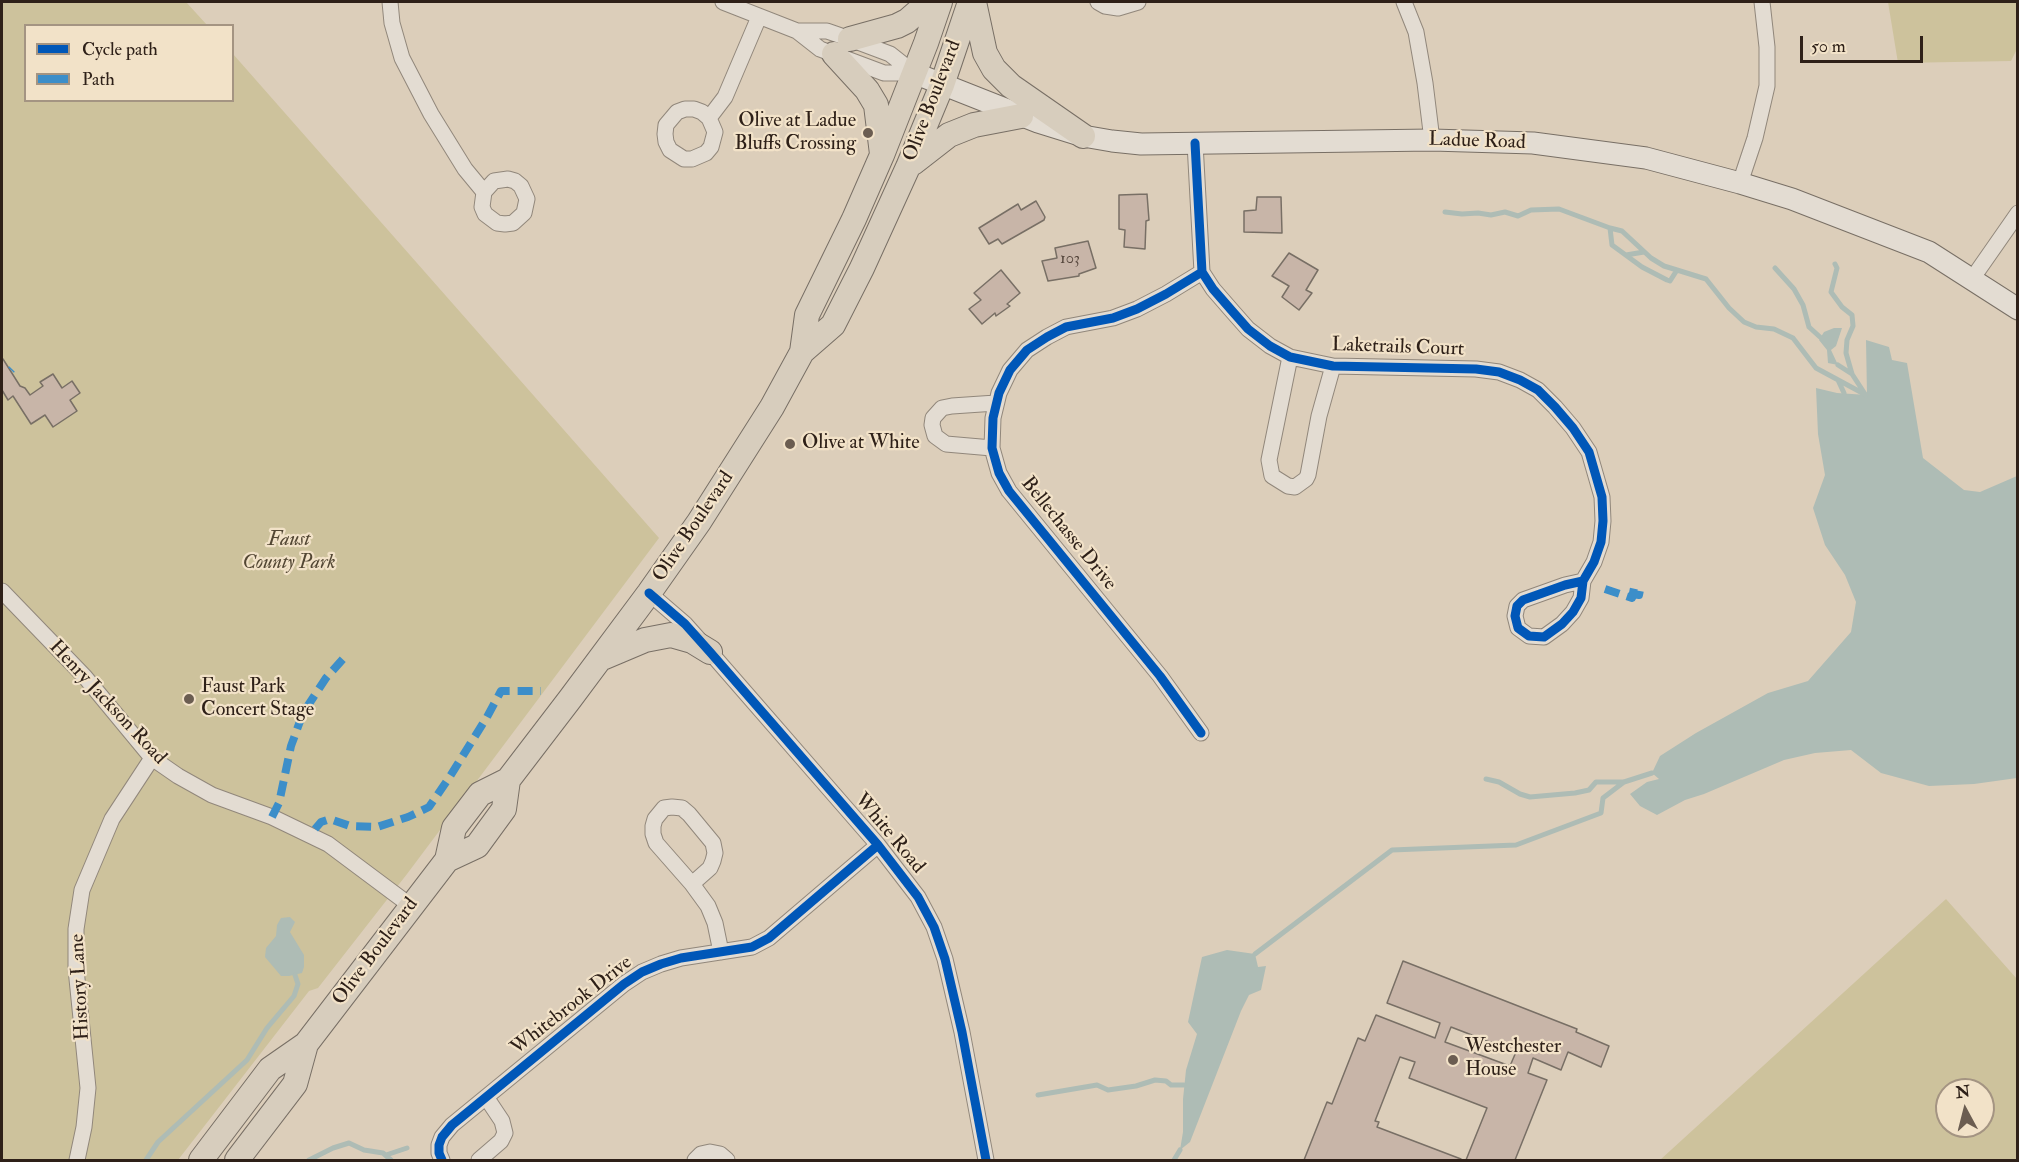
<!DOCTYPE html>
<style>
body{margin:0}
#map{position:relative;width:2019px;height:1162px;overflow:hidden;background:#dcceba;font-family:"IM FELL Double Pica",serif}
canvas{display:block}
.frame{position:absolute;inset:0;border:3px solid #2e2018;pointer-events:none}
.legend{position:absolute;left:24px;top:24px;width:210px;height:78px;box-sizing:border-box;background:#f2e2c8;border:2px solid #a49482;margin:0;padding:8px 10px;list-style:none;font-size:18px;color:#2e2018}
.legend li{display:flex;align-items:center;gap:12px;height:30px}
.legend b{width:30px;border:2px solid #a49482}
.north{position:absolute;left:1935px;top:1078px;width:60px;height:60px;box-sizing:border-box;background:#f2e2c8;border:2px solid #a49482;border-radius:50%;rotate:353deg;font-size:16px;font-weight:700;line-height:24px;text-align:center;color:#2e2018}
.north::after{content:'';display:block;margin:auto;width:21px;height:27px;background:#6b5d51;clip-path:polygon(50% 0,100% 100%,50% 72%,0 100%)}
.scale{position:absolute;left:1800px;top:36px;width:123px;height:27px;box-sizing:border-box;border:3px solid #2e2018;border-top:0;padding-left:8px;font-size:18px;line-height:21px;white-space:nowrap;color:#2e2018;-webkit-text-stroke:4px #f2e2c8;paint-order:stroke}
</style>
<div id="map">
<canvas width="2019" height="1162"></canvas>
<div class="frame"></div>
<ul class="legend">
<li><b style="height:8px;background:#0057b8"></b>Cycle path</li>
<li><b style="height:8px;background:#3c8ec9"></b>Path</li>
</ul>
<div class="north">N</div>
<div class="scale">50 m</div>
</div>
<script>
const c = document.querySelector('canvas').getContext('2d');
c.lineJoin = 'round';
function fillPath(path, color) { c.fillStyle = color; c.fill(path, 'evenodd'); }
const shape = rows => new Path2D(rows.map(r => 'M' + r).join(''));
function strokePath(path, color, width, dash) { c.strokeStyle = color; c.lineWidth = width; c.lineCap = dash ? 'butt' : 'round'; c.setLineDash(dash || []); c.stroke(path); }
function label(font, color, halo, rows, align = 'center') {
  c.font = font + ' "IM FELL Double Pica",serif'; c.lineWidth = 4.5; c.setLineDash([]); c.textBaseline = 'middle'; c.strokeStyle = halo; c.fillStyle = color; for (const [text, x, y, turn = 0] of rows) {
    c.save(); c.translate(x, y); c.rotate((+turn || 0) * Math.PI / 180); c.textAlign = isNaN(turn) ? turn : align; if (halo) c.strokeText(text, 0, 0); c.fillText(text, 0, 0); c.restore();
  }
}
fillPath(shape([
 [2,2,186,2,207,25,26,26,26,100,232,100,233,54,659,538,407,874,318,988,309,991,178,1160,2,1160],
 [1888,2,2017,2,2017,49,2011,61,1898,63],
 [1946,899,2017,979,2017,1160,1660,1160],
 [1947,1090,1983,1090,1983,1126,1947,1126]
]), '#cdc29c');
fillPath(shape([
 [1834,328,1842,328,1836,346,1831,350,1838,365,1828,363,1827,350,1819,340,1824,332],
 [1866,340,1889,347,1892,360,1907,363,1923,458,1964,490,1980,492,2017,476,2017,778,1974,784,1929,786,1881,773,1851,750,1815,753,1784,760,1704,794,1685,800,1657,815,1640,806,1630,794,1647,782,1659,779,1652,773,1660,756,1696,733,1768,693,1808,681,1851,632,1856,602,1845,575,1825,545,1813,508,1825,475,1818,434,1816,388,1837,393,1867,395],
 [290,917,295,922,290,932,304,955,304,967,302,973,289,976,281,976,265,957,266,948,276,936,277,925,281,918],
 [1227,950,1255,954,1258,967,1266,966,1261,990,1249,995,1241,1011,1190,1142,1180,1150,1183,1132,1183,1099,1186,1070,1197,1034,1188,1022,1202,957]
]), '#aebcb5');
strokePath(shape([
 [1445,212,1462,214,1478,213,1491,215,1505,212,1518,216,1531,210,1559,209,1610,228,1612,245,1642,267,1667,280,1670,281,1677,270,1706,279,1729,308,1744,322,1756,327,1774,329,1793,338,1816,368,1866,395],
 [1610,228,1622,231,1651,258,1664,266,1677,270],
 [1626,255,1644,252],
 [1835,264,1837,268,1831,292,1842,307,1852,315,1853,326,1847,340,1846,353,1852,374,1865,394],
 [1775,268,1794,289,1803,305,1809,327,1820,337],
 [1838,365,1852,374],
 [1838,380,1844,393],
 [1486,779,1499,782,1520,794,1530,797,1575,793,1589,790,1596,782,1623,782],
 [1255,954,1392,850,1516,845,1601,813,1603,798,1624,782,1652,773],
 [1038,1095,1097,1085,1108,1090,1136,1086,1155,1080,1166,1081,1171,1085,1184,1085],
 [386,1155,407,1148],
 [146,1160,158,1142,247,1060,267,1028,294,996,298,984,295,975],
 [309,1160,333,1148,349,1143,364,1150,383,1153,391,1160],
 [1174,1160,1180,1150]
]), '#aebcb5', 5);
const building = shape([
 [1147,194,1149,220,1146,221,1145,249,1124,247,1125,230,1119,229,1119,195,1147,194],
 [1257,197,1281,197,1282,233,1244,232,1244,211,1256,210,1257,197],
 [1036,201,1045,217,1044,220,1002,244,998,239,989,244,979,228,1018,204,1021,210,1036,201],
 [1088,241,1096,268,1079,274,1079,276,1048,281,1042,261,1057,258,1055,248,1088,241],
 [1289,253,1318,270,1306,290,1312,293,1299,310,1282,297,1289,286,1272,276,1289,253],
 [1001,270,1020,293,1007,304,1010,306,996,316,995,313,982,324,969,309,981,300,974,293,1001,270],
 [3,359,20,386,25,388,30,395,43,386,40,382,53,374,62,388,72,381,80,393,70,400,77,411,53,427,45,415,31,424,13,396,8,400,2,390,2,360,3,359],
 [1403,961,1577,1029,1576,1032,1609,1046,1601,1067,1568,1052,1561,1070,1533,1058,1528,1073,1547,1080,1515,1160,1466,1160,1487,1108,1409,1078,1415,1062,1400,1057,1375,1121,1379,1122,1377,1127,1461,1159,1460,1160,1304,1160,1327,1102,1332,1104,1358,1038,1365,1041,1376,1015,1435,1038,1440,1023,1387,1003,1403,961],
 [1451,1027,1516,1052,1510,1066,1445,1042,1451,1027]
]);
fillPath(building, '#c8b5a8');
strokePath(building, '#786f65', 1.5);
const street = shape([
 [390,2,392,23,402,58,431,114,465,169,484,192,482,207,485,214,497,223,505,224,513,223,524,213,527,199,521,186,515,181,508,179,494,181,484,192],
 [723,2,797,31,820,49,884,73,914,73,890,54,850,39,827,31,797,31],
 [1098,2,1105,6,1118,8,1138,2],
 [1404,2,1416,32,1425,83,1432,140],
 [709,118,702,112,694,109,685,109,677,112,666,125,665,134,666,142,670,150,684,159,692,159,706,153,711,147,715,132,709,118,725,97,759,17],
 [1195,143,1202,272,1213,289,1233,312,1248,329,1270,346,1290,357,1333,366,1476,369,1499,372,1520,380,1538,390,1555,407,1573,428,1589,452,1602,497,1603,521,1601,542,1594,562,1583,581,1581,598,1573,612,1562,624,1544,637,1529,636,1518,628,1515,616,1517,606,1523,600,1565,585,1583,581],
 [1740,183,1755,138,1767,86,1767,47,1762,2],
 [1972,279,2018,213],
 [1290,357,1269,460,1272,476,1288,486,1295,487,1306,479,1308,475,1319,416,1333,366],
 [992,448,946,444,935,436,932,425,933,418,942,408,952,406,996,403],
 [2,591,85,677,152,758,178,776,212,795,272,817,328,844,411,906],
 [649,593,685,624,710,652,878,845,918,897,934,927,945,959,962,1032,986,1160],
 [1201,733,1160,676,1009,491,999,473,992,448,993,418,999,393,1010,370,1027,350,1047,337,1066,327,1113,318,1137,309,1166,294,1202,272],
 [692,884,710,868,713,861,715,853,713,843,689,814,682,808,672,807,664,808,655,819,653,826,653,834,656,843,692,884,708,906,715,923,721,952],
 [77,1160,84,1127,88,1088,76,969,76,929,82,890,112,819,152,758],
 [442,1160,439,1153,439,1145,442,1137,452,1125,624,984,642,972,661,964,681,958,752,947,769,938,878,845],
 [479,1160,501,1141,505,1133,502,1121,486,1097],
 [695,1160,701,1154,710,1152,720,1154,727,1160]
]);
const secondary = shape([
 [914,73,1038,122,1083,136,1112,141,1141,144,1432,140,1533,143,1646,158,1740,183,1792,199,1929,252,2018,309]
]);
const primary = shape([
 [974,2,985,53,994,69,1011,86,1083,136],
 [850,39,897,26,907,21,929,2],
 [834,54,867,90,876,105,882,154],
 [913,163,949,135,974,125,1021,116],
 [802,352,807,315,854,219,882,155,926,43,940,2],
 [600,659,645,640,671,635,692,641,710,652],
 [447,860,477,846,504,809,508,780],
 [201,1160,270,1069,306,1044,447,860,454,828,480,794,508,780,570,699,649,593,699,522,772,407,802,352,833,325,862,268,908,167,942,85,970,2],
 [237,1160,295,1084,306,1044]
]);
strokePath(street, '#91877b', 17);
strokePath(secondary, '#786f65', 23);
strokePath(primary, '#786f65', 26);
strokePath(street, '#e3dcd2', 15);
strokePath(secondary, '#e3dcd2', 21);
strokePath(primary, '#d7cdbd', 24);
strokePath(shape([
 [11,370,12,369],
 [1605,589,1632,598,1634,588,1640,590,1639,595,1633,594],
 [272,817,279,803,291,746,303,713,326,678,343,659],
 [315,829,321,822,330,819,350,826,377,827,408,817,429,807,449,778,487,717,501,691,541,691]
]), '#3c8ec9', 8, [15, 8]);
strokePath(shape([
 [1195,143,1202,272,1213,289,1233,312,1248,329,1270,346,1290,357,1333,366,1476,369,1499,372,1520,380,1538,390,1555,407,1573,428,1589,452,1602,497,1603,521,1601,542,1594,562,1583,581,1581,598,1573,612,1562,624,1544,637,1529,636,1518,628,1515,616,1517,606,1523,600,1565,585,1583,581],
 [649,593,685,624,710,652,878,845,918,897,934,927,945,959,962,1032,986,1160],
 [1201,733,1160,676,1009,491,999,473,992,448,993,418,999,393,1010,370,1027,350,1047,337,1066,327,1113,318,1137,309,1166,294,1202,272],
 [442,1160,439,1153,439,1145,442,1137,452,1125,624,984,642,972,661,964,681,958,752,947,769,938,878,845]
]), '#0057b8', 9);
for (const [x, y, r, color] of [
 [868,133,6,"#6b5d51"],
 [790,444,6,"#6b5d51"],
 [189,699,6,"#6b5d51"],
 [1453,1060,6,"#6b5d51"]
]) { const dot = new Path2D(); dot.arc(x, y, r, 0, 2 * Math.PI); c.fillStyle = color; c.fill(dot); strokePath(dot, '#f2e2c8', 2); }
label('16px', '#57483e', null, [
 ["103",1070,260]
]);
label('20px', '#2e2018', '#f2e2c8', [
 ["Olive Boulevard",933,101,-69],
 ["Ladue Road",1477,142,2],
 ["Laketrails Court",1398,348,2],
 ["Olive Boulevard",694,527,-56],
 ["Bellechasse Drive",1068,534,51],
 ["Henry Jackson Road",107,703,47],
 ["White Road",889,834,50],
 ["Olive Boulevard",376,952,-53],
 ["History Lane",81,987,-93],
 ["Whitebrook Drive",572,1006,-38]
]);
label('20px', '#2e2018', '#f2e2c8', [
 ["Olive at Ladue",856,122,"right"],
 ["Bluffs Crossing",856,145,"right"],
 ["Olive at White",802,444],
 ["Faust Park",201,688],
 ["Concert Stage",201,711],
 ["Westchester",1465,1048],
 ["House",1465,1071]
], 'left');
label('italic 20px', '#524633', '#f2e2c8', [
 ["Faust",289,541],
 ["County Park",289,564]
]);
</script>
